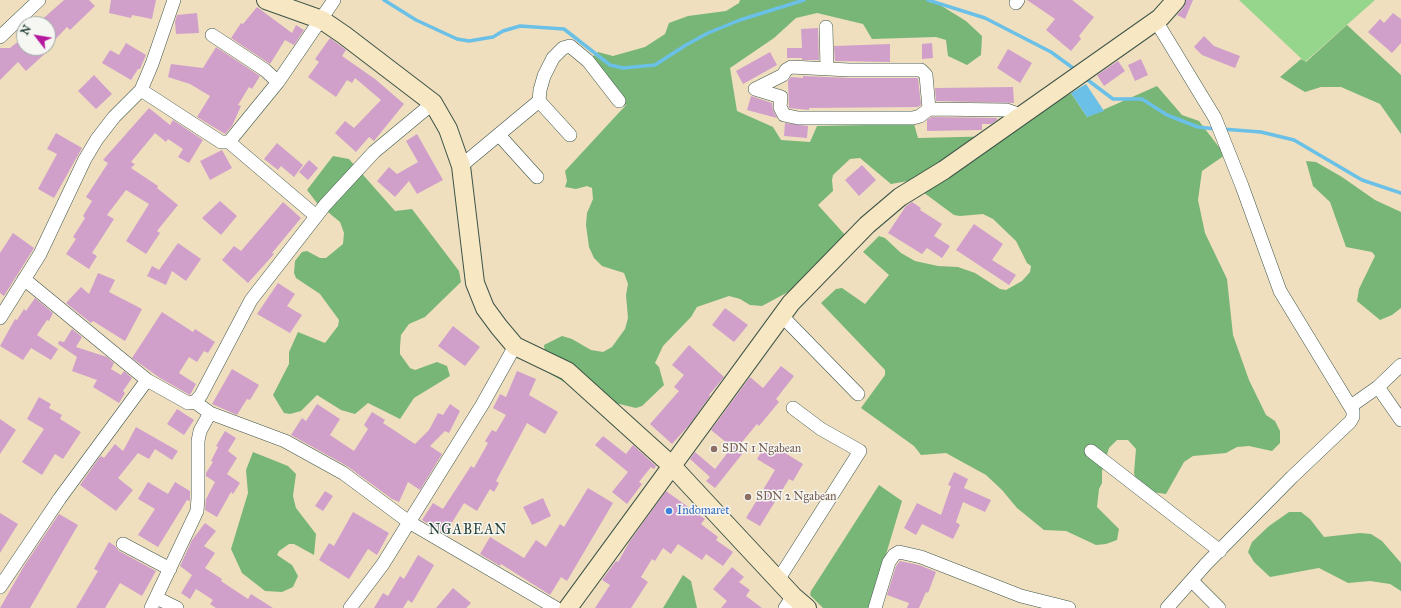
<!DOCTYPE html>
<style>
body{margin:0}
#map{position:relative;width:1401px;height:608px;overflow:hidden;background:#efdfbe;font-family:"IM FELL Great Primer",serif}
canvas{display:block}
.north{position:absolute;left:16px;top:16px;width:40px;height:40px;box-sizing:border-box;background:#f6f6f2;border:1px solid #a0aca6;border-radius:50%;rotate:301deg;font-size:11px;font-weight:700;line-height:16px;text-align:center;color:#1f3d34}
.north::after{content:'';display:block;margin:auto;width:14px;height:18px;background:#b5179e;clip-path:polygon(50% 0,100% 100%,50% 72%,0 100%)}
</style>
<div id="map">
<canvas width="1401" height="608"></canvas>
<div class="north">N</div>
</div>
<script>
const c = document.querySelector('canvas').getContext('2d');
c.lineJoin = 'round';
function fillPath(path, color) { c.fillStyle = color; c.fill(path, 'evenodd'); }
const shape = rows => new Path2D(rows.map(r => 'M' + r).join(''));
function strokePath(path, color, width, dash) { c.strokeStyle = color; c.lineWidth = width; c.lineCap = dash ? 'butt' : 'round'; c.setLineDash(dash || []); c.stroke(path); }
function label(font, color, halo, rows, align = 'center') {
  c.font = font + ' "IM FELL Great Primer",serif'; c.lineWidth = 3; c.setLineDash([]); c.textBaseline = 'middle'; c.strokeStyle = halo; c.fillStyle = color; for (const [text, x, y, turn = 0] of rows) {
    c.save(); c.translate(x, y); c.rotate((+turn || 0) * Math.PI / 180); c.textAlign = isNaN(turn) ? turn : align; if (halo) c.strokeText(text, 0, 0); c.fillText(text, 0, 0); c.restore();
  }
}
fillPath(shape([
 [1239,0,1375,0,1305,62]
]), '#96d58c');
fillPath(shape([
 [740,0,932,0,966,21,982,36,981,55,967,65,948,56,946,40,936,37,872,39,863,24,817,13,796,18,774,38,730,68,737,111,773,127,781,140,810,142,817,126,914,124,918,138,1003,136,1071,93,1087,117,1157,86,1182,115,1199,121,1225,155,1202,171,1198,200,1205,233,1227,279,1233,335,1249,380,1266,415,1275,421,1280,431,1280,443,1272,451,1249,446,1237,447,1226,453,1193,456,1184,462,1166,494,1145,491,1137,484,1134,473,1136,449,1128,440,1117,440,1109,448,1102,471,1102,483,1099,489,1097,507,1119,529,1117,540,1106,544,1096,545,1066,531,1044,530,1017,508,1002,490,986,475,946,453,921,455,914,446,861,408,885,375,885,370,821,303,836,289,842,288,865,304,889,275,863,252,879,236,885,238,901,253,915,261,938,266,958,267,975,273,1000,289,1006,290,1022,281,1030,272,1031,266,1027,263,1016,241,993,219,983,214,960,216,954,215,908,181,891,184,860,158,850,159,833,175,832,180,833,191,818,205,846,236,803,284,762,306,750,305,740,299,729,296,697,307,691,317,663,346,655,363,659,367,664,385,642,406,636,408,590,397,547,372,544,345,562,336,572,339,591,350,603,352,612,347,625,329,628,318,626,295,628,284,624,273,602,266,594,258,589,247,586,225,587,213,593,199,592,188,587,186,576,189,565,187,567,181,565,171,626,105,588,61,598,52,613,56,645,47,665,34,669,23,688,16,726,11,739,3],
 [1347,25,1401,75,1401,134,1380,104,1341,87,1321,87,1305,92,1280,77,1301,59,1306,62],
 [333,156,349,159,395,211,412,209,459,271,461,282,425,317,409,324,401,335,400,347,400,354,410,368,415,370,437,362,447,366,450,376,414,398,400,419,368,403,355,414,341,410,317,395,301,411,290,414,284,413,273,395,289,364,289,352,298,332,325,343,338,326,339,320,320,294,296,278,294,273,295,261,302,252,307,251,320,258,326,258,343,244,344,233,340,222,317,203,307,190],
 [1306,161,1316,162,1342,177,1375,200,1401,212,1401,308,1392,315,1380,320,1357,301,1359,289,1375,256,1372,252,1346,247,1330,202,1313,186],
 [253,452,288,466,296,474,293,496,296,508,316,534,314,555,294,544,289,544,279,551,277,555,292,565,298,576,293,587,282,592,265,591,242,573,231,549,248,493,246,470],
 [879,485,902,501,870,608,823,608,810,595,811,591],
 [1289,512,1301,512,1310,519,1324,537,1360,533,1371,534,1382,541,1401,563,1401,591,1390,584,1370,581,1348,583,1319,568,1270,577,1254,562,1248,552,1252,542,1269,526],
 [683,575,691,581,697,608,663,608]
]), '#78b678');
fillPath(shape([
 [1086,84,1104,111,1087,117,1071,93]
]), '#6ac0e6');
strokePath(shape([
 [384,0,416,20,457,39,469,41,493,37,503,31,520,26,564,29,610,65,623,68,655,65,686,45,708,33,740,20,804,0],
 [928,0,985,18,1051,52,1077,71],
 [1085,78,1113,99,1142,99,1167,115,1198,127,1216,129],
 [1222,129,1261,132,1294,140,1362,180,1401,193]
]), '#6ac0e6', 3.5);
fillPath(shape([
 [64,0,89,0,95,6,70,30,67,27,48,47,48,24,37,24],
 [111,0,156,0,152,19,132,15,131,18,109,13],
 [1027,0,1072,0,1094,17,1079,36,1081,39,1071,51,1046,30,1055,19],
 [1186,0,1193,0,1185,19,1177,15,1184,7],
 [257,7,292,33,296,25,304,30,294,45,285,40,270,64,231,38,241,23,243,24],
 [197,13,199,33,176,34,175,22,177,15],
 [1393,13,1401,19,1401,43,1392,53,1368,32,1380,19,1384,23],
 [818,28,819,60,802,60,802,58,787,58,787,48,802,48,801,29],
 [1204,36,1214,46,1240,56,1235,68,1202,55,1194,47],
 [24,37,24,48,51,48,26,71,18,62,0,80,0,48,10,48],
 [330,38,346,50,342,56,375,79,404,104,374,141,369,137,356,152,335,133,345,121,354,128,381,100,355,78,352,83,347,80,336,97,308,77,319,62,315,59],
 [126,43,146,55,140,69,138,69,131,80,102,63,110,50,119,55],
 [932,43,933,58,922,59,922,44],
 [890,44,890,62,835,61,834,46],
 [216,47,260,76,252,89,249,87,238,105,241,106,232,126,225,134,197,117,210,96,190,84,168,77,171,64,203,68],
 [1008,49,1032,63,1020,83,997,68],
 [770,52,777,65,743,84,736,71],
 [1141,59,1148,75,1135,81,1128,65],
 [1118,61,1125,71,1104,86,1097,75],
 [94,75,112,94,96,109,78,91],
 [803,76,849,78,918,78,921,105,918,107,809,108,809,110,789,108,788,81,791,77,803,78],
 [1013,87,1014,103,936,101,935,88],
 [751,96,772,103,773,110,777,118,747,110],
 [149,108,170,125,173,120,203,140,189,163,178,157,183,149,168,139,166,142,155,133,131,162,135,164,131,168,158,186,157,188,178,205,157,231,160,233,146,254,126,241,149,204,126,190,107,215,114,219,92,253,97,256,89,269,66,254,76,239,73,237,85,218,83,216,92,201,86,197,108,163,103,160],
 [932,117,997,118,997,120,991,124,982,124,982,130,927,131,927,120],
 [785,123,808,126,807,138,784,136],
 [56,133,82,148,54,198,38,189,57,154,47,149],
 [417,134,443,180,417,194,409,181,395,197,377,181,389,167,397,174,418,162,406,141],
 [277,143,303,165,294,177,281,166,278,170,264,159],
 [222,150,232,168,210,180,200,161],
 [309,160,318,168,308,180,299,172],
 [862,165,876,180,859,196,845,180],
 [220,201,237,216,221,235,202,218],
 [283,202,301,218,272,253,274,254,248,283,222,260,234,246,241,251],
 [912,202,921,208,920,210,942,224,934,236,950,246,942,258,927,248,922,254,888,233,906,206],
 [974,224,1003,244,992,260,1016,275,1009,285,956,250],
 [13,233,34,248,4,296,0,293,0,253],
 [178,243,201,259,186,281,172,271,166,285,147,276,152,266,159,270],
 [98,273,115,280,109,292,142,309,125,341,93,321,91,323,66,303,81,287,89,294],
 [278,283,295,294,287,306,302,315,290,333,257,314],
 [35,298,53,313,49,321,47,320,37,335,58,349,51,360,31,348,23,360,0,346,15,319,17,320,24,309,26,311],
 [725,308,748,325,734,342,712,325],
 [162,312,193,332,195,329,215,342,208,353,204,351,197,362,189,357,179,373,196,384,190,395,160,378,132,358],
 [453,326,480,347,465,366,438,346],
 [72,329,82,337,76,347,107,357,114,363,111,369,121,375,124,371,132,378,123,391,125,393,119,403,93,387,97,380,72,371,77,357,58,344,59,341,64,342],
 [689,345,724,377,709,395,710,396,690,424,672,444,650,424,679,391,674,387,684,375,672,365],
 [781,366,794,376,776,399,779,402,759,426,757,424,737,448,743,453,715,488,706,481,710,477,690,459,695,452,715,469,732,447,711,430,750,377,763,388],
 [232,369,259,385,250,400,247,399,237,415,212,404],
 [517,371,536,379,529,395,558,412,545,434,527,423,496,481,499,483,494,492,490,489,477,511,464,503,445,534,422,520,433,503,443,509,471,466,474,468,488,443,485,441,492,430,496,432,506,415,493,408,500,394,506,397],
 [39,397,51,404,49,408,62,415,60,419,81,432,63,459,55,454,42,475,22,462,44,429,27,419],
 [317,404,340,419,330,435,354,451,368,429,364,425,372,412,385,420,383,423,415,444,429,430,438,413,443,415,450,404,460,411,449,433,445,431,430,446,442,454,420,490,408,482,399,502,392,499,347,466,291,435,302,418,306,421],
 [177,409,194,420,184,435,167,424],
 [0,419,16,430,0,454],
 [136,427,178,451,172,460,155,449,149,459,138,453,118,478,133,490,116,511,80,485,99,458,101,456,104,458,115,444,123,451],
 [225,431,236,438,228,451,237,458,227,474,240,483,233,494,231,492,217,517,205,510,206,499,215,482,206,476,206,473,213,462,211,461,218,447,216,446],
 [603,436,626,454,633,445,656,466,654,469,651,467,639,482,642,484,627,504,612,492,628,472,595,445],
 [767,442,803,464,793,481,789,479,760,526,746,518,775,470,757,459],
 [954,472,968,479,964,488,991,500,985,512,963,502,956,522,960,525,953,539,922,524,916,535,904,528,917,503,941,515,951,486,948,485],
 [148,482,168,494,175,482,190,491,190,501,187,500,158,547,138,535,155,509,138,499],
 [588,488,613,503,567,581,561,577,550,595,501,564,500,566,480,554,490,537,524,558,536,540,546,547,560,524,564,527],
 [325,491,333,496,323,511,315,506],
 [666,491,705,519,701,524,718,537,716,540,733,552,723,566,706,554,702,560,678,544,671,554,663,548,655,561,652,559,641,577,648,582,631,608,595,608,610,585,602,580,616,561,618,562,630,541],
 [543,498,551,516,532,525,523,507],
 [353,512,389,533,377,555,368,549,349,579,319,560,329,543,334,546],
 [0,513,18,524,0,553],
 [59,514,78,525,30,608,0,608,24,566],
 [205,523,216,531,204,546,215,553,205,568,222,579,221,581,248,599,251,594,273,608,216,608,210,604,213,600,196,589,190,599,181,593,192,575,180,566,192,540],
 [109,542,115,546,119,551,156,571,142,596,120,583,105,608,76,608,98,571,94,569],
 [418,555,434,565,412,603,408,600,403,608,374,608,383,593,388,596,400,576,404,579],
 [900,561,919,565,936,572,928,593,926,592,919,608,907,608,909,603,887,595,896,566],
 [732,567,744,577,739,582,750,590,746,596,762,608,721,608,727,601,713,589],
 [453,588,471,603,466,608,436,608]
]), '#d0a0cb');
const street = shape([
 [1016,3,1018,0],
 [1156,21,1215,118,1242,186,1280,291,1353,411,1353,417,1350,422,1292,477,1206,564,1167,608],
 [826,27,827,69],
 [212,35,265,70,278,82],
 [0,37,39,0],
 [141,90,221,142,229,142,278,82,334,0],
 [539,101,570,135],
 [929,109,926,75,921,70,849,70,791,67,786,70,783,75,755,89,781,97,780,107,784,115,798,118,913,118,920,116,929,109,1007,110,1021,115],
 [499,135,537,177],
 [229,142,316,216],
 [461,166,539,101,540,90,544,76,553,58,563,48,570,46,588,61,619,101],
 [24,279,147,380],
 [782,316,858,394],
 [0,318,40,254,85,159,97,139,114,117,141,90,152,64,174,0],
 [1378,387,1401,365],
 [195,402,210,413,285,441,343,473,409,522,556,608],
 [1351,406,1378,387,1401,420],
 [1091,451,1220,551],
 [123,544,170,569],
 [778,580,860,451,821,429,793,408],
 [1192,581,1219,608],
 [0,587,60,498,147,380,188,403,195,402,201,395,251,300,325,205,374,152,433,103],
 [157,598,177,608],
 [151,608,197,511,198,498,198,441,200,431,210,413],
 [350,608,383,564,482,405,515,346],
 [785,608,793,596],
 [875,608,889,562,894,555,899,552,921,557,1021,596,1069,608]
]);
const secondary = shape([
 [266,0,322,20,344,35,433,103,448,129,461,166,475,283,485,308,499,327,515,346,567,371,671,465,793,596,807,608],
 [568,608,791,303,867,225,900,197,944,170,1160,18,1176,0]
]);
strokePath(street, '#3e5549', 14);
strokePath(secondary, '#3e5549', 20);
strokePath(street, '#fff', 13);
strokePath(secondary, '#f7e8c3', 18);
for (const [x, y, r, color] of [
 [714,449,4,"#8d6e63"],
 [748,497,4,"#8d6e63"],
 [669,511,4,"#3f7fe0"]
]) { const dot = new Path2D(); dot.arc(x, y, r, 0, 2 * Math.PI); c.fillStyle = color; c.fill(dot); strokePath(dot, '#f6f6f2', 1.5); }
label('12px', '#785e54', '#f6f6f2', [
 ["SDN 1 Ngabean",722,449],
 ["SDN 2 Ngabean",756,497]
], 'left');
label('12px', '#366cbe', '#f6f6f2', [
 ["Indomaret",677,511]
], 'left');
c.letterSpacing = '1px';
label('14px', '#1f3d34', '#f6f6f2', [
 ["NGABEAN",468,531]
]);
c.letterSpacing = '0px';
</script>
